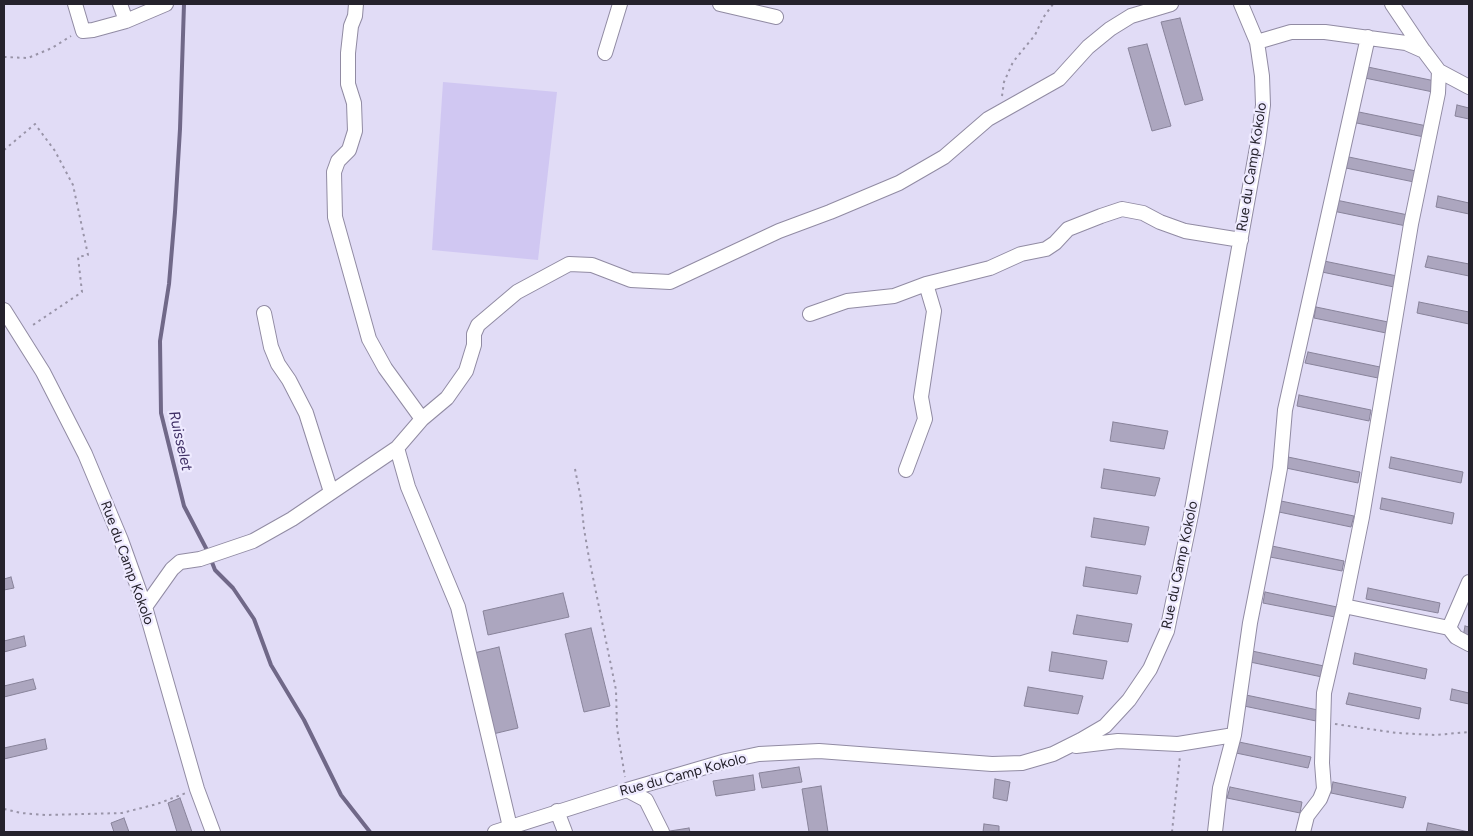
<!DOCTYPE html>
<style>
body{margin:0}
#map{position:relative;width:1473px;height:836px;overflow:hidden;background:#e1dcf6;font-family:Figtree,sans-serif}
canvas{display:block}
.frame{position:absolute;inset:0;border:5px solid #25222c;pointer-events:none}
</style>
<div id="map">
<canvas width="1473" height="836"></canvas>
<div class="frame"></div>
</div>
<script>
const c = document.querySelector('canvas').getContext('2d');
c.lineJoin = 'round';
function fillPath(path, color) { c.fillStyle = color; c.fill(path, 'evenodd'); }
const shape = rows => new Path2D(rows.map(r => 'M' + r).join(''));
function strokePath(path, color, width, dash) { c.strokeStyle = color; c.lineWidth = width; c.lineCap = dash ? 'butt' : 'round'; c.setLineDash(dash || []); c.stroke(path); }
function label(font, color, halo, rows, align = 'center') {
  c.font = font + ' Figtree,sans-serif'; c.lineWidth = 4.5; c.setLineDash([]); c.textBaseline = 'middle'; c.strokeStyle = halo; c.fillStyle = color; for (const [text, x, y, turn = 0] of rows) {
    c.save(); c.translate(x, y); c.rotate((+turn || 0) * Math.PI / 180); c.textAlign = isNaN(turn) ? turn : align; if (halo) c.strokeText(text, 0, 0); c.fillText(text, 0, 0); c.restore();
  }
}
fillPath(shape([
 [443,82,557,92,538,260,432,250]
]), '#d0c7f2');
strokePath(shape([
 [184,4,180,129,175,212,169,284,160,341,161,413,184,506,208,552,215,570,233,588,254,619,271,665,304,720,341,795,370,832]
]), '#706888', 4);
const building = shape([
 [1180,18,1203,100,1185,105,1161,22,1180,18],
 [1147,44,1171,126,1152,131,1128,48,1147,44],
 [1363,66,1435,81,1433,92,1360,77,1363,66],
 [1457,105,1469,108,1469,119,1455,116,1457,105],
 [1354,111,1427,126,1424,137,1352,122,1354,111],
 [1344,156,1416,171,1414,182,1341,167,1344,156],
 [1438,196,1469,203,1469,214,1436,207,1438,196],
 [1336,200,1408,215,1406,226,1333,211,1336,200],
 [1428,256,1469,264,1469,276,1425,267,1428,256],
 [1324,261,1397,276,1394,287,1322,272,1324,261],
 [1419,302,1469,312,1469,324,1417,313,1419,302],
 [1316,307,1388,322,1386,333,1314,318,1316,307],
 [1308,352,1380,367,1378,378,1305,363,1308,352],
 [1299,395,1371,410,1369,421,1297,406,1299,395],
 [1113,422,1168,431,1164,449,1110,441,1113,422],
 [1288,457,1360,472,1358,483,1286,468,1288,457],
 [1391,457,1463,472,1461,483,1389,468,1391,457],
 [1104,469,1160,478,1155,496,1101,488,1104,469],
 [1382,498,1454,513,1452,524,1380,509,1382,498],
 [1281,501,1354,516,1351,527,1279,512,1281,501],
 [1094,518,1149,527,1145,545,1091,537,1094,518],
 [1272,546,1344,561,1342,571,1270,557,1272,546],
 [1086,567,1141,576,1137,594,1083,586,1086,567],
 [11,577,14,588,4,590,4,579,11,577],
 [1368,588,1440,603,1438,613,1366,599,1368,588],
 [1265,592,1337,607,1335,617,1263,603,1265,592],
 [563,593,569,617,488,635,483,611,563,593],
 [1077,615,1132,624,1128,642,1073,634,1077,615],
 [1465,626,1469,627,1469,638,1463,637,1465,626],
 [591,628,610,706,584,712,565,634,591,628],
 [24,636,26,646,4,652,4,641,24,636],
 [499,647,518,728,493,734,474,653,499,647],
 [1252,651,1324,666,1322,677,1250,662,1252,651],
 [1052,652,1107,661,1103,679,1049,671,1052,652],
 [1355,653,1427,669,1425,679,1353,664,1355,653],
 [33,679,36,689,4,697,4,686,33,679],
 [1028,687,1083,696,1078,714,1024,706,1028,687],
 [1452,689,1469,693,1469,704,1450,700,1452,689],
 [1349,693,1421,708,1419,719,1346,704,1349,693],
 [1246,695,1318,710,1316,721,1244,706,1246,695],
 [45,739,47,749,4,759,4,748,45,739],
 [1239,742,1311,757,1308,768,1236,753,1239,742],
 [799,767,802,782,762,788,759,773,799,767],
 [753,775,755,790,716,796,713,781,753,775],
 [995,779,1010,782,1007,801,993,798,995,779],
 [1333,782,1406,797,1403,808,1331,793,1333,782],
 [821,786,828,832,809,832,802,789,821,786],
 [1230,787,1302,802,1300,813,1227,798,1230,787],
 [180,798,192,832,177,832,168,803,180,798],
 [124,818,129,832,114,832,111,823,124,818],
 [1428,823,1469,832,1426,832,1428,823],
 [984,824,999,826,999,832,983,832,984,824],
 [689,828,690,832,671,832,670,831,689,828]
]);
fillPath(building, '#aca6bf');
strokePath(building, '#88839a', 1);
const minor = shape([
 [75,4,83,31,93,30,126,21,166,4],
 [120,4,126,21],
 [356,4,355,16,351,26,348,53,348,84,354,103,355,131,349,150,338,161,334,172,335,217,369,339,385,368,422,419],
 [720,4,776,17],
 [1392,4,1423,50],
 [1257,42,1291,32,1325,32,1406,43,1424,51,1439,71,1469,87],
 [605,53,620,4],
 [4,310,43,372,85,454,121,540,145,607,197,789,213,832],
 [264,313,271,347,278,364,289,380,306,413,331,492],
 [810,314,847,301,894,296,926,284,990,268,1021,254,1046,249,1055,243,1068,229,1101,216,1122,209,1143,213,1160,222,1185,231,1241,240],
 [397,448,408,487,458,607,510,827],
 [906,470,925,419,921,397,934,311,926,284],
 [1344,606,1449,628,1456,637,1469,644],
 [145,607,172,569,180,562,200,559,253,541,292,519,397,448,422,419,447,398,466,371,474,345,474,334,478,325,517,292,569,264,592,265,631,280,670,282,779,231,830,212,899,183,944,157,988,119,1059,79,1088,47,1110,29,1131,16,1171,4],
 [1449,628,1469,582],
 [1076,746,1118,741,1178,744,1234,735],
 [627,790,646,800,662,832],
 [557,811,565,832],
 [495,832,627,790,726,761,759,754,819,751,992,764,1022,763,1053,754,1081,740,1105,726,1129,700,1150,669,1167,631,1191,515,1258,142,1263,105,1262,76,1257,42,1241,4],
 [1215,832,1220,788,1234,735,1250,623,1272,512,1280,468,1285,410,1368,37],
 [1303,832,1307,816,1320,799,1324,789,1322,763,1324,693,1344,606,1362,517,1411,224,1438,93,1439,71]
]);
strokePath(minor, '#918ba3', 16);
strokePath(shape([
 [4,57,28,58,52,48,71,36],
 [1002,96,1004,82,1013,62,1035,35,1043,18,1053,4],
 [4,150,35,124,55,151,73,185,88,255,78,257,82,292,30,327],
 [575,469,581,499,584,529,589,558,616,690,617,728,625,777],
 [1335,724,1397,733,1435,735,1469,732],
 [4,809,21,813,46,815,122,813,157,804,186,793],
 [1172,832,1180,756]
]), '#9994a8', 2, [2.5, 4]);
strokePath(minor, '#fff', 14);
label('14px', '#25222c', '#eeeaff', [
 ["Rue du Camp Kokolo",1252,167,-81],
 ["Rue du Camp Kokolo",127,563,70],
 ["Rue du Camp Kokolo",1180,565,-78],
 ["Rue du Camp Kokolo",683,775,-15]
]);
label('italic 15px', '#403066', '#eeeaff', [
 ["Ruisselet",180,441,77]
]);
</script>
